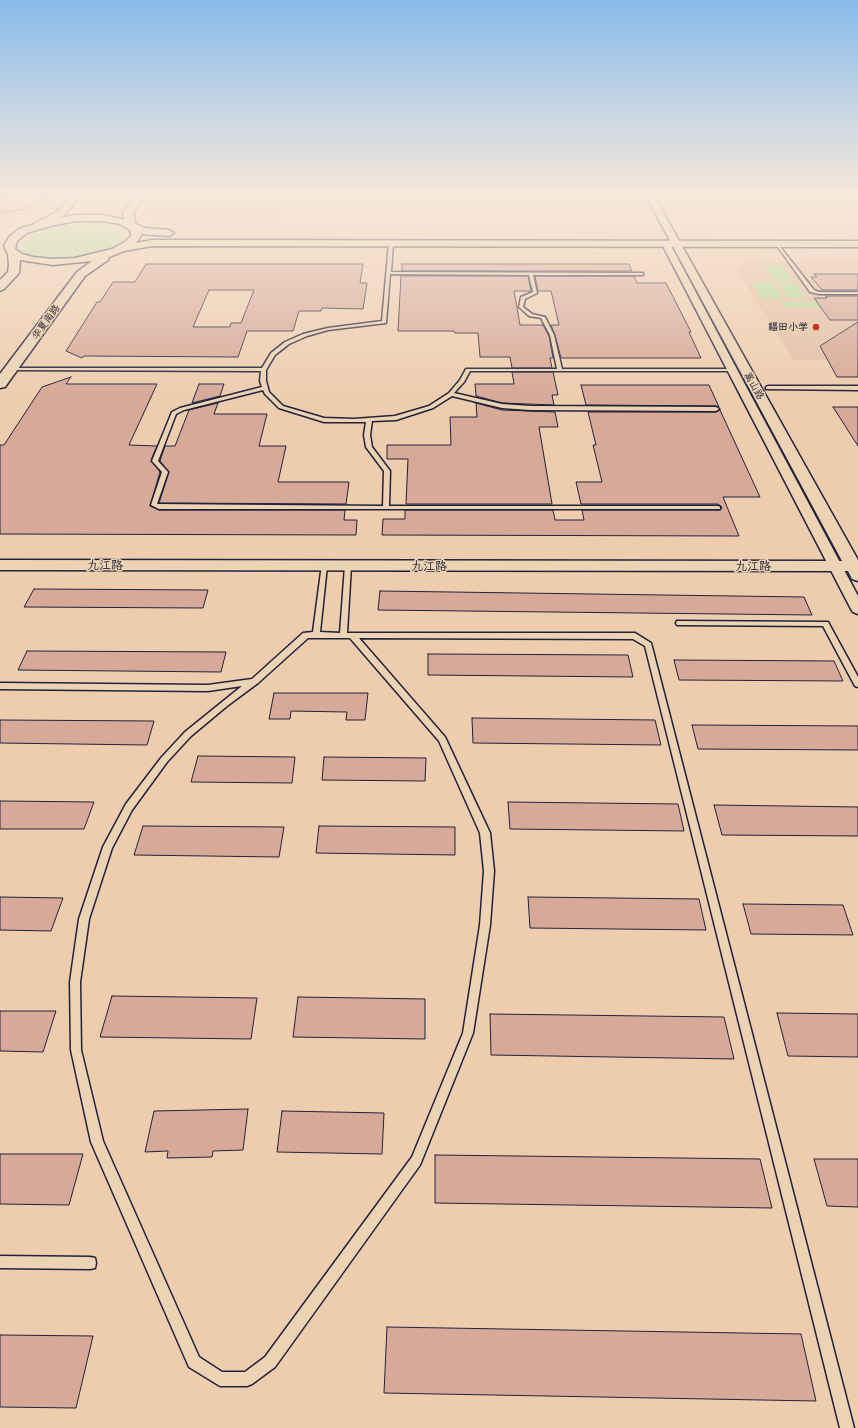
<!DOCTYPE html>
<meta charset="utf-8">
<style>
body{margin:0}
canvas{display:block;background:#eecdaf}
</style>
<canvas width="858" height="1428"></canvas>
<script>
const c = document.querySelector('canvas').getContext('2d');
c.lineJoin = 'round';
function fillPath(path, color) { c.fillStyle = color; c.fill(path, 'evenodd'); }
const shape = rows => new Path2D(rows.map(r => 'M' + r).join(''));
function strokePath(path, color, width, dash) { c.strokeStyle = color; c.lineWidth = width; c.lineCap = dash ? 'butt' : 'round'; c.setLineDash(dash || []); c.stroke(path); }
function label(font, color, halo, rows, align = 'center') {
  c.font = font + ' Mali,"LXGW WenKai TC",sans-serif'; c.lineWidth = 3; c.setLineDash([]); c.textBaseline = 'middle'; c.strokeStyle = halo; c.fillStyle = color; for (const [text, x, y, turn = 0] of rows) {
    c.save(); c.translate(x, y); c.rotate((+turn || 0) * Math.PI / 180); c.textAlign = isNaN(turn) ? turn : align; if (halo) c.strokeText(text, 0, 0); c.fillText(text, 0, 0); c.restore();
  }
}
fillPath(shape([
 [0,196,61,196,47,210,0,223],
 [155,196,288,196,277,225,163,225,141,214],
 [743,262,858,262,858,360,794,360,736,270]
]), '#e3bfa6');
fillPath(shape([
 [96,223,117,228,123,233,123,239,118,245,107,251,74,258,40,258,28,255,22,250,21,244,27,238,44,229,74,224],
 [765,266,782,266,793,281,775,281],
 [752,283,772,283,783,298,762,298],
 [777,283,795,283,806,298,787,298],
 [782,302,836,302,840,307,785,307]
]), '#b4dd99');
const building = shape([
 [0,196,53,196,26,209,0,213,0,196],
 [146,264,363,264,360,283,367,283,363,309,322,308,321,311,299,311,293,331,247,331,238,357,84,356,82,358,66,351,97,302,100,302,113,282,135,282,146,264],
 [209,290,254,290,241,323,231,323,230,327,193,327,209,290],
 [402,264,629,264,632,271,402,271,402,264],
 [814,274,858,274,858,290,822,290,811,277,817,277,814,274],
 [401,276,528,276,531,291,514,291,520,325,543,325,549,336,553,358,550,358,552,368,512,368,510,357,480,357,478,333,455,333,454,331,398,331,401,276],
 [535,276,634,276,637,283,666,283,691,332,689,332,701,358,561,358,555,335,551,325,559,325,551,291,538,291,535,276],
 [826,296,858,296,858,320,830,320,814,298,827,298,826,296],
 [858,322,858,377,837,377,820,346,858,322],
 [512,372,553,372,558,395,552,395,554,405,502,403,476,396,475,384,514,384,512,372],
 [71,377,66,384,157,384,129,445,157,446,151,460,160,472,150,506,159,510,345,510,344,520,357,520,356,535,0,534,0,445,4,445,42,387,71,377],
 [199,384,224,384,220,396,192,403,199,384],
 [581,385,709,385,719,407,716,406,586,405,581,385],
 [218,403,214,414,267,414,259,446,286,446,278,482,349,482,346,504,159,503,169,472,160,461,165,446,175,446,189,410,218,403],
 [476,403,502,410,555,412,558,427,539,427,552,504,406,504,408,459,387,459,387,445,451,445,450,417,477,417,476,403],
 [833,407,858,407,858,446,833,407],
 [720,410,760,497,723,497,739,536,382,535,383,519,405,519,405,510,553,510,555,520,584,520,582,510,720,510,722,507,718,504,581,504,576,482,602,482,593,445,596,445,588,412,716,412,720,410],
 [34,589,208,590,203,608,24,607,34,589],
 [380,591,804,597,812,615,378,610,380,591],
 [27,651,226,652,221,672,18,670,27,651],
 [428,654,628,655,633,677,428,675,428,654],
 [674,660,834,661,843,681,679,680,674,660],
 [274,693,368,693,365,720,346,720,347,712,291,711,290,719,269,719,274,693],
 [472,718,655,720,661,745,473,743,472,718],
 [0,720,154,721,147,745,0,743,0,720],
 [692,725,858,726,858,750,698,749,692,725],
 [198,756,295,757,292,783,191,782,198,756],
 [324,757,426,758,425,781,322,780,324,757],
 [0,801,94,802,84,829,0,829,0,801],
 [508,802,678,804,684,831,510,829,508,802],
 [714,805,858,807,858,836,722,835,714,805],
 [143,826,284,827,279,857,134,855,143,826],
 [319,826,455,827,455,855,316,853,319,826],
 [0,897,63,898,51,931,0,930,0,897],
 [528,897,699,899,706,930,530,928,528,897],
 [743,904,843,905,853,935,751,934,743,904],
 [112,996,257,998,251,1039,100,1037,112,996],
 [298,997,425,999,425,1039,293,1037,298,997],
 [0,1011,56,1011,43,1052,0,1051,0,1011],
 [777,1013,858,1014,858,1057,788,1056,777,1013],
 [490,1014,724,1017,734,1059,491,1055,490,1014],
 [248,1109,243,1150,213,1151,212,1157,167,1158,168,1151,145,1152,154,1111,248,1109],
 [282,1111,384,1113,382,1154,277,1152,282,1111],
 [0,1154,83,1154,69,1205,0,1204,0,1154],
 [435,1155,760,1159,772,1208,435,1203,435,1155],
 [814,1159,858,1159,858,1207,827,1206,814,1159],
 [387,1327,801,1334,816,1401,384,1393,387,1327],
 [0,1335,93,1336,76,1408,0,1407,0,1335]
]);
fillPath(building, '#d7a998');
strokePath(building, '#22223b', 1);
const service = shape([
 [391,242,393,243,391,272,643,273,643,275,533,275,537,293,525,299,523,307,532,314,545,317,554,335,562,369,733,369,735,370,733,371,470,371,464,382,454,393,502,404,530,406,716,407,719,409,716,411,530,410,502,408,452,396,433,408,396,420,372,421,370,435,372,447,390,471,389,506,718,506,720,507,720,509,159,509,151,505,162,472,152,461,172,412,180,408,262,387,260,381,261,371,11,370,9,369,11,368,262,368,271,353,285,342,303,334,328,328,382,321,389,243,391,242],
 [390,274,529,275,533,292,521,297,519,307,529,316,541,318,550,335,557,369,466,369,460,380,449,393,429,406,395,416,354,419,324,418,283,406,269,392,266,381,266,370,275,355,289,344,307,336,328,330,386,323,390,274],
 [263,390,265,394,279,408,324,422,366,422,364,435,366,447,384,471,383,506,157,504,168,472,158,461,176,414,184,410,263,390],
 [775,243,777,243,814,290,819,292,858,292,858,294,819,294,810,292,775,243],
 [768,386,858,386,858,390,766,389,766,387,768,386],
 [322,564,326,564,327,566,320,632,340,633,345,566,348,564,351,566,347,633,635,633,651,643,854,1428,840,1428,645,646,633,639,359,638,445,737,490,833,494,871,490,925,473,1033,420,1165,275,1367,252,1384,247,1386,220,1386,189,1367,91,1142,71,1050,70,982,79,919,103,847,126,804,161,758,185,732,242,686,208,691,0,689,0,683,208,685,252,679,303,633,313,632,322,564],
 [308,638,350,638,439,741,480,833,484,871,480,925,463,1033,412,1157,265,1357,245,1372,222,1372,199,1357,103,1141,81,1050,80,982,89,919,112,848,132,810,167,762,191,736,227,706,258,683,308,638],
 [677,621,828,622,858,677,858,687,855,686,823,626,680,625,677,625,676,623,677,621],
 [0,1256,90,1257,95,1258,96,1263,95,1268,90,1269,0,1268,0,1256]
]);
const minor = shape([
 [663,242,670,244,858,596,858,614,853,612,851,609,662,244,663,242]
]);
const tertiary = shape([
 [73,196,81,196,63,216,41,227,35,227,35,223,57,212,73,196],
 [137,196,145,196,133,213,136,226,131,229,126,226,123,213,137,196],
 [646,196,654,196,858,560,858,581,852,579,848,571,0,570,0,560,842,561,646,196]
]);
const secondary = shape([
 [76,215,102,215,127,220,145,228,169,230,174,233,169,236,141,234,141,236,136,243,152,240,858,241,858,247,152,246,124,251,109,257,108,260,85,276,5,387,0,388,0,374,77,272,92,261,53,265,20,260,19,273,4,289,0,291,0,280,8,272,9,265,8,254,4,246,9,237,19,229,48,220,76,215],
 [76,221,102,221,120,224,130,230,131,236,125,242,112,249,75,258,53,259,33,257,22,254,15,249,17,241,27,233,50,226,76,221]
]);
strokePath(service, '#22223b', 3);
strokePath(minor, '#22223b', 3);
strokePath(tertiary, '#22223b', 3);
strokePath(secondary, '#22223b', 3);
fillPath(service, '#ebd3b3');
fillPath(minor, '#ebd3b3');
fillPath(tertiary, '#ebd3b3');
fillPath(secondary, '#ebd3b3');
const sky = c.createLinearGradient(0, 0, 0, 396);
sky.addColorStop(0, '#88bcec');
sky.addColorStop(0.49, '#f7e8db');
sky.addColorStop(1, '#f7e8db00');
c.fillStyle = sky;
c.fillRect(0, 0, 858, 396);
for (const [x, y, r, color] of [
 [816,327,4,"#c8321e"]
]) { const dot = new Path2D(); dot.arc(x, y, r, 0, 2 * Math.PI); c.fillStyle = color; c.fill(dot); strokePath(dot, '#ebd3b3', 1.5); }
label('10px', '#22223b', '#ebd3b3', [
 ["华夏南路",46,322,-54],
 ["嵩山路",754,386,61]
]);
label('bold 10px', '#22223b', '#ebd3b3', [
 ["福田小学",808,327]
], 'right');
label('12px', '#22223b', '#ebd3b3', [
 ["九江路",105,565],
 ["九江路",429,566],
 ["九江路",753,566]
]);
</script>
